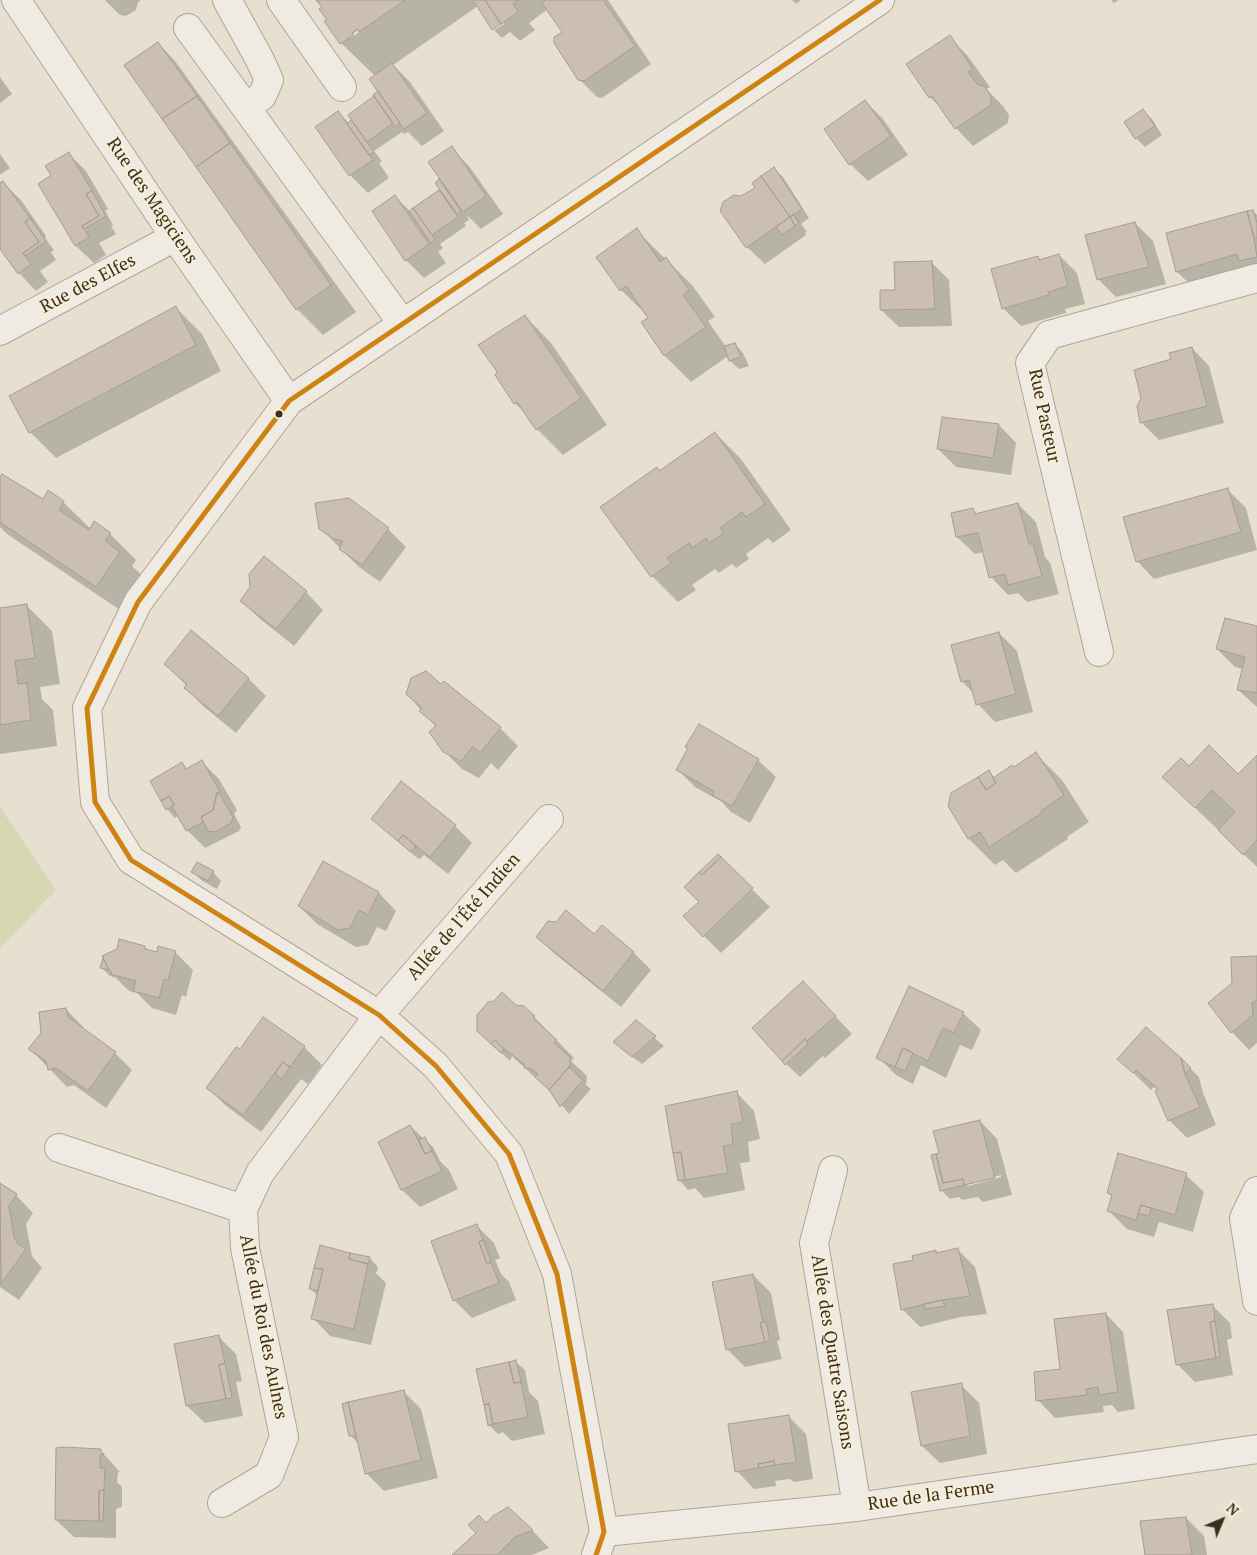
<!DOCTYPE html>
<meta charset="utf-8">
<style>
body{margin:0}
#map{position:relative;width:1257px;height:1555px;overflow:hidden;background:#e7e0d1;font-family:"PT Serif",serif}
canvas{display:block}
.north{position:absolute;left:1197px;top:1495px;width:50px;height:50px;-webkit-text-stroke:4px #f7eed8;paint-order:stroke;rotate:45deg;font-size:14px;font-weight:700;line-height:20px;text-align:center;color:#3d2e20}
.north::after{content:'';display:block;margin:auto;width:18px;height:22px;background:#3d2e20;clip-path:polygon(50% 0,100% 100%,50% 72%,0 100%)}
</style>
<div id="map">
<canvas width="1257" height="1555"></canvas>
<div class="north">N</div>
</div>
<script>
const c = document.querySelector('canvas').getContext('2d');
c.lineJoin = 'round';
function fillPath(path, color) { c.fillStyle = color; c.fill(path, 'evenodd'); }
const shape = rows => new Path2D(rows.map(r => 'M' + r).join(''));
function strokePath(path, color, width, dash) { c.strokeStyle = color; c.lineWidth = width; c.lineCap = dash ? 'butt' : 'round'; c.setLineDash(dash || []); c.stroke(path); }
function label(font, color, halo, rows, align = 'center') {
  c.font = font + ' "PT Serif",serif'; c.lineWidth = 4; c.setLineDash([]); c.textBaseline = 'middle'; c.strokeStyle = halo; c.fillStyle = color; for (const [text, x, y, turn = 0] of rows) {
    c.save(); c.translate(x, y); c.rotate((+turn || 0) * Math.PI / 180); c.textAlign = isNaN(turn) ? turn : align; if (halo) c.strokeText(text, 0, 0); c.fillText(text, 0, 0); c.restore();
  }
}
fillPath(shape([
 [0,807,56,890,0,948]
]), '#d6d7b3');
fillPath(shape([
 [105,0,141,0,138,2,136,10,126,16,120,15],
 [315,0,546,0,547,1,608,0,651,64,602,98,597,97,579,79,564,32,548,9,529,23,535,30,520,41,510,32,502,38,494,30,504,24,502,21,478,6,393,65,410,82,444,131,422,146,408,132,404,134,402,132,374,151,382,161,379,163,389,178,368,193,350,175,316,127,338,112,349,123,353,120,349,115,378,93,382,97,375,76,341,43,326,22,328,20,323,8],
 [358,30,359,32,351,38,351,35],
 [792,0,801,0,796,4],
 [1111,0,1119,0,1114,3],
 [949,37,967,55,990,87,986,89,1003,106,1009,115,1008,123,973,146,956,128,943,110,930,97],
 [158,43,175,61,356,312,323,335,297,309],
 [0,77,12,94,0,103],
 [865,101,883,119,908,155,868,181,850,164],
 [1143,111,1152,119,1162,135,1145,147,1136,138],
 [451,148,469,166,503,214,481,229,467,215,469,220,464,223,466,226,440,244,443,248,438,252,446,263,424,278,406,260,395,197,410,211,441,190,439,181,444,186,446,185],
 [68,153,86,171,108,209,105,211,113,225,111,226,116,234,99,243,106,255,94,263,76,246,40,184,53,176],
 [79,224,83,224,86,230,86,231],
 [0,154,10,168,0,175],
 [774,169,783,177,809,218,801,224,807,232,805,233,806,235,765,264,747,247,742,197,756,188],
 [3,183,21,200,46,236,45,238,54,250,51,252,56,260,40,271,48,282,36,291,19,273,0,247,0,185],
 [1253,211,1257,215,1257,277,1195,289,1177,272],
 [1135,223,1153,241,1166,284,1116,297,1098,279],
 [636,230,692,285,715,317,708,321,726,347,735,344,743,353,749,366,739,369,730,361,728,356,691,382,665,356,643,322,650,318,621,290],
 [1059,255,1077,273,1085,304,1065,309,1066,313,1021,326,1003,308,1038,257,1041,260],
 [931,262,949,280,952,326,899,327,881,310,896,291],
 [176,308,202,334,221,371,56,458,30,432],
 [525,316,551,343,607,425,563,455,537,429,526,414,515,403],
 [1192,348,1209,366,1224,423,1159,440,1141,422,1172,360],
 [999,425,1016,443,1011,475,956,467,938,449],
 [715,433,741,459,791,530,773,543,768,538,746,554,749,559,736,568,732,564,719,573,715,569,692,585,696,590,678,602,652,576,660,472],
 [0,479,44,501,63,502,91,529,110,534,136,560,132,566,146,579,123,612,7,534,0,527],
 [1228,490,1246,508,1257,550,1154,579,1137,561],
 [349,499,388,529,406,547,380,582,359,567,320,528],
 [1018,504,1036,522,1045,557,1050,563,1059,594,1027,602,1018,593,1008,595,991,577,984,552,975,554,957,537,973,510,978,515],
 [306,592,323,610,294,646,259,618,241,601],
 [26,605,52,631,60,684,40,687,42,699,53,710,57,746,0,754,0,609],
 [1257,627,1257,707,1238,690,1243,669,1235,667,1217,649],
 [192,631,249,679,266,696,236,733,203,706,186,688,187,686,165,664],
 [999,633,1017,651,1033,712,995,722,978,704,974,694,963,682,952,646],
 [444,683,500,728,518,746,498,770,491,763,479,778,462,769,444,751,436,727,407,694,442,686],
 [687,747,758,760,776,777,750,823,731,812,722,802,695,787,678,770,689,749],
 [1036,754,1062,780,1089,822,1067,837,1068,839,1016,873,1003,860,995,865,969,839,949,806,989,772,995,778,1014,768],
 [1257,756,1257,867,1190,803,1189,767,1238,775],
 [202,762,219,779,237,810,234,814,241,827,239,831,205,848,187,830,178,816,175,818,167,809,182,764,187,769],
 [373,818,455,826,472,843,448,874,424,855,420,859,416,857,391,836],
 [718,856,770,907,721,953,704,936,700,902],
 [324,863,379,893,396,911,386,931,377,927,368,945,356,947,317,924,299,906],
 [193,872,213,872,221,881,217,889,201,880],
 [556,923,633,952,651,970,621,1007,555,954,537,937],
 [145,947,149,951,158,953,175,952,193,970,186,997,182,995,176,1015,152,1008,137,993,129,991,116,978,110,976,101,967],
 [1257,957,1257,1043,1249,1050,1232,1032,1233,984],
 [820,1000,852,1034,825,1058,823,1056,800,1077,786,1064],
 [516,1006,534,1017,574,1058,571,1061,587,1076,586,1085,591,1089,569,1114,545,1085,543,1085,512,1056,510,1061,478,1031],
 [66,1009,83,1027,84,1030,115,1053,132,1070,106,1108,74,1085,67,1087,30,1049],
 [963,1013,981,1030,972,1050,960,1045,946,1078,921,1065,913,1084,896,1075,878,1057],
 [263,1019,304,1047,322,1065,308,1084,301,1079,261,1132,225,1105,207,1087,240,1051],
 [636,1022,664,1046,642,1064,623,1050],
 [1119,1059,1190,1068,1199,1077,1203,1093,1216,1125,1187,1138,1169,1120,1158,1090,1154,1087,1151,1090],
 [737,1093,754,1111,760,1139,748,1142,750,1162,740,1163,745,1190,704,1198,695,1188,688,1190,680,1181,666,1107],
 [980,1121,997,1139,1012,1195,983,1202,978,1197,962,1200,959,1197,950,1199,941,1190,940,1154],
 [1001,1175,1001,1177,968,1186,966,1184],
 [410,1126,433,1147,440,1161,449,1170,458,1189,420,1207,402,1190,380,1143],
 [1186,1175,1204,1192,1193,1232,1159,1222,1154,1237,1127,1229,1109,1211,1113,1198,1108,1193],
 [0,1184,16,1195,33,1213,26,1224,32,1256,42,1268,19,1300,0,1287],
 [476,1225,494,1243,500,1258,495,1260,501,1274,509,1282,516,1300,472,1318,454,1300],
 [957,1249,975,1267,987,1314,961,1317,920,1327,902,1309,915,1261,935,1251,938,1254],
 [370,1258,378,1267,377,1272,375,1272,386,1283,371,1345,330,1336,313,1318,318,1296,311,1289],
 [753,1275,771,1293,780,1340,777,1341,782,1359,745,1367,727,1349],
 [1212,1305,1230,1323,1232,1338,1227,1340,1233,1375,1195,1382,1177,1364],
 [1106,1314,1123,1332,1135,1409,1118,1412,1112,1405,1103,1406,1104,1412,1055,1418,1038,1400],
 [219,1337,236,1354,242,1381,236,1382,243,1416,205,1423,187,1406],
 [516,1362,525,1370,529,1392,538,1401,545,1434,512,1441,503,1432,498,1434,489,1425],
 [961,1385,979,1403,987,1454,940,1463,922,1446],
 [403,1391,421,1409,438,1478,384,1491,366,1473,359,1444,350,1435,344,1405],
 [788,1416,806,1434,813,1479,794,1482,790,1479,775,1481,776,1486,754,1489,737,1471],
 [100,1450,120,1472,118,1472,117,1482,122,1487,122,1507,116,1509,116,1538,74,1537,56,1520],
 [1186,1518,1204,1536,1207,1555,1147,1555],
 [486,1524,532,1530,549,1548,532,1555,454,1555]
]), '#0003');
const building = shape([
 [317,0,405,0,359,32,358,29,352,33,354,35,340,44,324,21,327,20,319,9,322,7,317,0],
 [473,0,485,0,501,24,492,30,473,0],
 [485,0,519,0,513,4,518,12,501,24,485,0],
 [546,0,603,0,635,46,584,81,578,80,554,43,554,37,562,32,542,3,546,0],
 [950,35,973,69,968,72,977,84,985,87,991,96,991,105,955,129,932,96,929,98,906,64,950,35],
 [158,42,197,96,162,119,124,65,158,42],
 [392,63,427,113,404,129,369,79,392,63],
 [378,91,400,123,395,127,373,95,378,91],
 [197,96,230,143,196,167,162,119,197,96],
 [374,96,393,123,367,142,348,115,374,96],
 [865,100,891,136,849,165,824,129,865,100],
 [1143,109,1155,126,1135,139,1124,122,1143,109],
 [338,111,373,160,349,176,315,127,338,111],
 [351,120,374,152,369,155,347,124,351,120],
 [230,143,331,285,296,310,196,167,230,143],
 [452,146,486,196,463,212,428,162,452,146],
 [69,152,92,191,86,194,99,216,82,226,89,237,75,246,38,184,51,175,45,166,69,152],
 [774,167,802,209,790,217,761,176,774,167],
 [761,176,790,217,746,248,720,211,723,202,734,195,741,196,755,188,752,183,761,176],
 [439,179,461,211,457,214,435,183,439,179],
 [3,181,30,218,25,222,39,242,23,253,31,264,18,274,0,249,0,183,3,181],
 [439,190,458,217,432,235,413,208,439,190],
 [92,191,106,216,84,229,82,226,99,216,86,194,92,191],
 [395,195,429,244,405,261,372,211,395,195],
 [413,208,435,239,431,243,409,211,413,208],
 [1253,210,1257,223,1257,238,1254,238,1247,211,1253,210],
 [1247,211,1254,238,1257,257,1239,261,1237,254,1176,272,1166,233,1247,211],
 [793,214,799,223,795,226,790,217,793,214],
 [790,217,795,226,782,235,776,227,790,217],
 [30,218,46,241,25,256,23,253,39,242,25,222,30,218],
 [1135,222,1149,267,1097,280,1085,235,1135,222],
 [637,228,660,262,666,257,689,290,683,295,706,327,664,356,641,322,648,318,626,286,620,291,596,257,637,228],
 [1059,254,1068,286,1048,292,1049,295,1002,309,991,269,1038,256,1039,260,1059,254],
 [932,261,935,309,880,310,880,290,895,290,894,262,932,261],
 [176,306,196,345,29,433,9,396,176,306],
 [525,315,581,398,536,430,517,402,514,404,495,375,497,372,478,345,525,315],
 [735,343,741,357,729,361,724,346,735,343],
 [1192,347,1207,406,1140,423,1137,406,1141,398,1134,370,1171,359,1169,353,1192,347],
 [942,417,999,424,993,458,937,449,942,417],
 [715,432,765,504,746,517,742,512,720,528,724,533,709,543,706,538,692,548,689,543,667,558,671,563,651,577,600,507,657,467,659,471,715,432],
 [2,474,43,499,48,490,64,501,59,510,89,530,94,521,111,533,105,541,120,552,96,587,0,522,0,477,2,474],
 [1228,488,1241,532,1136,562,1123,517,1228,488],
 [349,498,389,528,362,565,339,549,343,541,334,539,319,529,315,503,349,498],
 [1018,503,1029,544,1033,544,1042,576,1008,585,1005,574,989,578,978,533,956,537,951,513,973,508,975,514,1018,503],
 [264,556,307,591,276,629,240,601,250,587,249,574,264,556],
 [27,604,35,658,15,661,18,684,27,683,31,720,0,725,0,608,27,604],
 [1225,618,1257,626,1257,693,1237,690,1245,657,1216,649,1225,618],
 [191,630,249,678,218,716,184,688,187,684,164,664,191,630],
 [999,632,1016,694,976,705,969,680,961,682,951,645,999,632],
 [426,671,441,684,444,681,501,727,480,753,473,746,461,761,443,752,429,732,436,725,419,711,422,708,406,694,411,678,426,671],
 [699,724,759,759,732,806,712,795,714,791,676,770,688,748,685,747,699,724],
 [1209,745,1238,774,1257,755,1257,840,1243,855,1218,830,1235,812,1212,790,1195,808,1162,777,1181,758,1189,766,1209,745],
 [1036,752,1064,795,1041,811,1042,813,989,847,980,832,968,839,948,806,951,793,978,777,986,790,996,783,993,778,1012,765,1014,767,1036,752],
 [202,760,220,792,217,793,213,810,201,817,203,822,186,831,172,806,174,805,169,796,161,801,150,781,182,762,186,769,202,760],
 [989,770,996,783,986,790,978,777,989,770],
 [401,781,456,825,430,857,403,835,398,841,371,819,401,781],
 [217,793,219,793,233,817,231,823,215,832,208,831,201,817,213,810,217,793],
 [169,796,174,805,166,810,161,801,169,796],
 [403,835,416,846,411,852,398,841,403,835],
 [718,854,721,857,702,875,699,872,718,854],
 [721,857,753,888,703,937,683,916,699,902,684,887,699,872,702,875,721,857],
 [323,861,379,892,368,915,359,910,350,928,338,930,298,906,323,861],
 [197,862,214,871,208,881,191,872,197,862],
 [566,910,594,934,602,925,634,952,603,991,536,937,548,921,556,922,566,910],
 [119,939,145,946,145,949,157,952,158,946,176,951,168,980,164,979,159,998,133,991,136,981,110,974,112,972,109,970,103,958,104,957,102,956,117,949,119,939],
 [1257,956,1257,1000,1252,1003,1253,1015,1231,1033,1208,1003,1232,983,1231,957,1257,956],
 [103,958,109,970,100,968,103,958],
 [803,981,836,1016,807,1041,805,1039,782,1061,752,1028,803,981],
 [909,986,964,1012,954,1033,943,1028,928,1061,903,1048,895,1067,876,1058,909,986],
 [502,992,516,1005,524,1006,535,1016,533,1018,557,1040,554,1043,570,1057,570,1066,549,1090,535,1077,538,1074,530,1068,524,1068,524,1064,504,1049,495,1040,491,1044,477,1031,477,1015,488,1002,494,1001,502,992],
 [66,1008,68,1017,116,1052,88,1091,56,1068,48,1070,46,1061,28,1049,41,1033,39,1012,66,1008],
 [263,1017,305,1046,290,1067,283,1062,243,1115,206,1088,236,1047,240,1049,263,1017],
 [636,1020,656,1036,632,1057,613,1042,636,1020],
 [1146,1027,1181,1058,1185,1074,1200,1107,1168,1121,1155,1091,1158,1089,1136,1070,1133,1073,1117,1059,1146,1027],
 [805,1039,808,1044,785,1065,782,1061,805,1039],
 [495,1040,504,1049,501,1053,491,1044,495,1040],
 [903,1048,913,1053,905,1071,895,1067,903,1048],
 [1181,1058,1191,1068,1185,1074,1181,1058],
 [283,1062,290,1067,282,1079,275,1074,283,1062],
 [569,1067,583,1080,560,1107,549,1090,569,1067],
 [737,1091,743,1122,731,1124,733,1145,723,1146,728,1173,685,1180,681,1152,673,1153,665,1106,737,1091],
 [980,1120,995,1178,964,1185,963,1179,943,1183,936,1154,939,1153,933,1131,980,1120],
 [410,1125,425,1154,432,1151,442,1171,401,1190,378,1142,410,1125],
 [425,1137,432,1151,425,1154,419,1140,425,1137],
 [681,1152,685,1180,678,1181,673,1153,681,1152],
 [1118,1153,1187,1173,1175,1215,1141,1205,1136,1220,1107,1211,1112,1195,1107,1193,1118,1153],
 [936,1154,943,1183,963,1179,964,1185,940,1191,931,1155,936,1154],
 [0,1183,17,1194,9,1206,14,1237,18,1244,26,1249,1,1284,0,1183],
 [1141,1205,1151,1208,1149,1216,1138,1213,1141,1205],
 [477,1224,483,1240,479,1242,487,1264,491,1262,499,1283,453,1301,431,1241,477,1224],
 [483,1240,491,1262,487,1264,479,1242,483,1240],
 [320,1245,350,1253,349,1259,368,1264,354,1329,311,1319,323,1269,314,1268,320,1245],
 [958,1248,970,1296,942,1300,901,1310,893,1264,913,1260,912,1256,936,1250,936,1253,958,1248],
 [350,1253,370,1257,368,1264,349,1259,350,1253],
 [314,1268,323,1269,318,1291,309,1289,314,1268],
 [753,1274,763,1322,760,1323,765,1342,726,1350,712,1282,753,1274],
 [942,1300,945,1306,925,1309,924,1304,942,1300],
 [1213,1304,1215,1321,1210,1322,1216,1358,1176,1365,1167,1310,1213,1304],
 [1106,1313,1118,1392,1099,1395,1098,1387,1086,1389,1087,1395,1036,1401,1034,1372,1060,1369,1054,1319,1106,1313],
 [1215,1321,1220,1357,1216,1358,1210,1322,1215,1321],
 [766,1322,770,1340,765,1342,760,1323,766,1322],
 [219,1335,225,1363,219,1365,226,1399,186,1406,174,1344,219,1335],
 [516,1360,521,1382,514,1383,509,1362,516,1360],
 [509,1362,514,1383,521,1382,528,1417,493,1424,489,1404,484,1405,476,1369,509,1362],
 [225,1363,232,1398,226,1399,219,1365,225,1363],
 [962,1383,970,1436,921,1446,911,1392,962,1383],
 [404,1390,421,1460,365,1474,348,1402,404,1390],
 [348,1402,356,1436,349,1436,342,1404,348,1402],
 [489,1404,493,1424,488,1426,484,1405,489,1404],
 [789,1415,796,1462,775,1465,774,1461,758,1464,759,1468,735,1472,728,1424,789,1415],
 [63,1447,101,1449,101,1452,104,1454,100,1455,100,1468,105,1468,104,1490,99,1491,99,1521,55,1520,56,1448,63,1447],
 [774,1461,775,1465,759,1468,758,1464,774,1461],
 [104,1490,103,1521,99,1521,99,1491,104,1490],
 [508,1507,533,1530,515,1537,497,1555,452,1555,476,1533,468,1525,479,1515,486,1523,493,1516,508,1507],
 [1186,1517,1192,1555,1145,1555,1140,1521,1186,1517]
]);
fillPath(building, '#cbbfb2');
strokePath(building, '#a89c90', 1);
const minor = shape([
 [16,0,175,237,289,401],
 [227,0,260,60,269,80,262,96,246,107],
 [281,0,342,87],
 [188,28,403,324],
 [0,331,175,237],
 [1099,652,1030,363,1049,335,1257,278],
 [59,1148,243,1209],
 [833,1170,814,1243,857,1507],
 [1257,1191,1244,1218,1257,1301],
 [222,1503,269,1475,284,1437,245,1248,243,1209,260,1173,379,1015,549,819],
 [604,1532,857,1507,1257,1449],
 [596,1555,604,1532,557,1274,509,1154,436,1066,379,1015,131,860,95,802,87,708,138,602,289,401,880,0]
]);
strokePath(minor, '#ada599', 30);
strokePath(minor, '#efebe3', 28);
strokePath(shape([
 [596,1555,604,1532,557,1274,509,1154,436,1066,379,1015,131,860,95,802,87,708,138,602,289,401,880,0]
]), '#ce8313', 5);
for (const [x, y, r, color] of [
 [279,414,4.5,"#3d2e20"]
]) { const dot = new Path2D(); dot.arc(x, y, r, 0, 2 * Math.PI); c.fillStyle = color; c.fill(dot); strokePath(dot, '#f7eed8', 2); }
label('18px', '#3d2e20', '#f7eed8', [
 ["Rue des Magiciens",152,201,56],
 ["Rue des Elfes",88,284,-28],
 ["Rue Pasteur",1044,416,78],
 ["Allée de l'Été Indien",464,917,-49],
 ["Allée du Roi des Aulnes",263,1327,79],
 ["Allée des Quatre Saisons",832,1352,81],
 ["Rue de la Ferme",931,1496,-8]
]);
</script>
